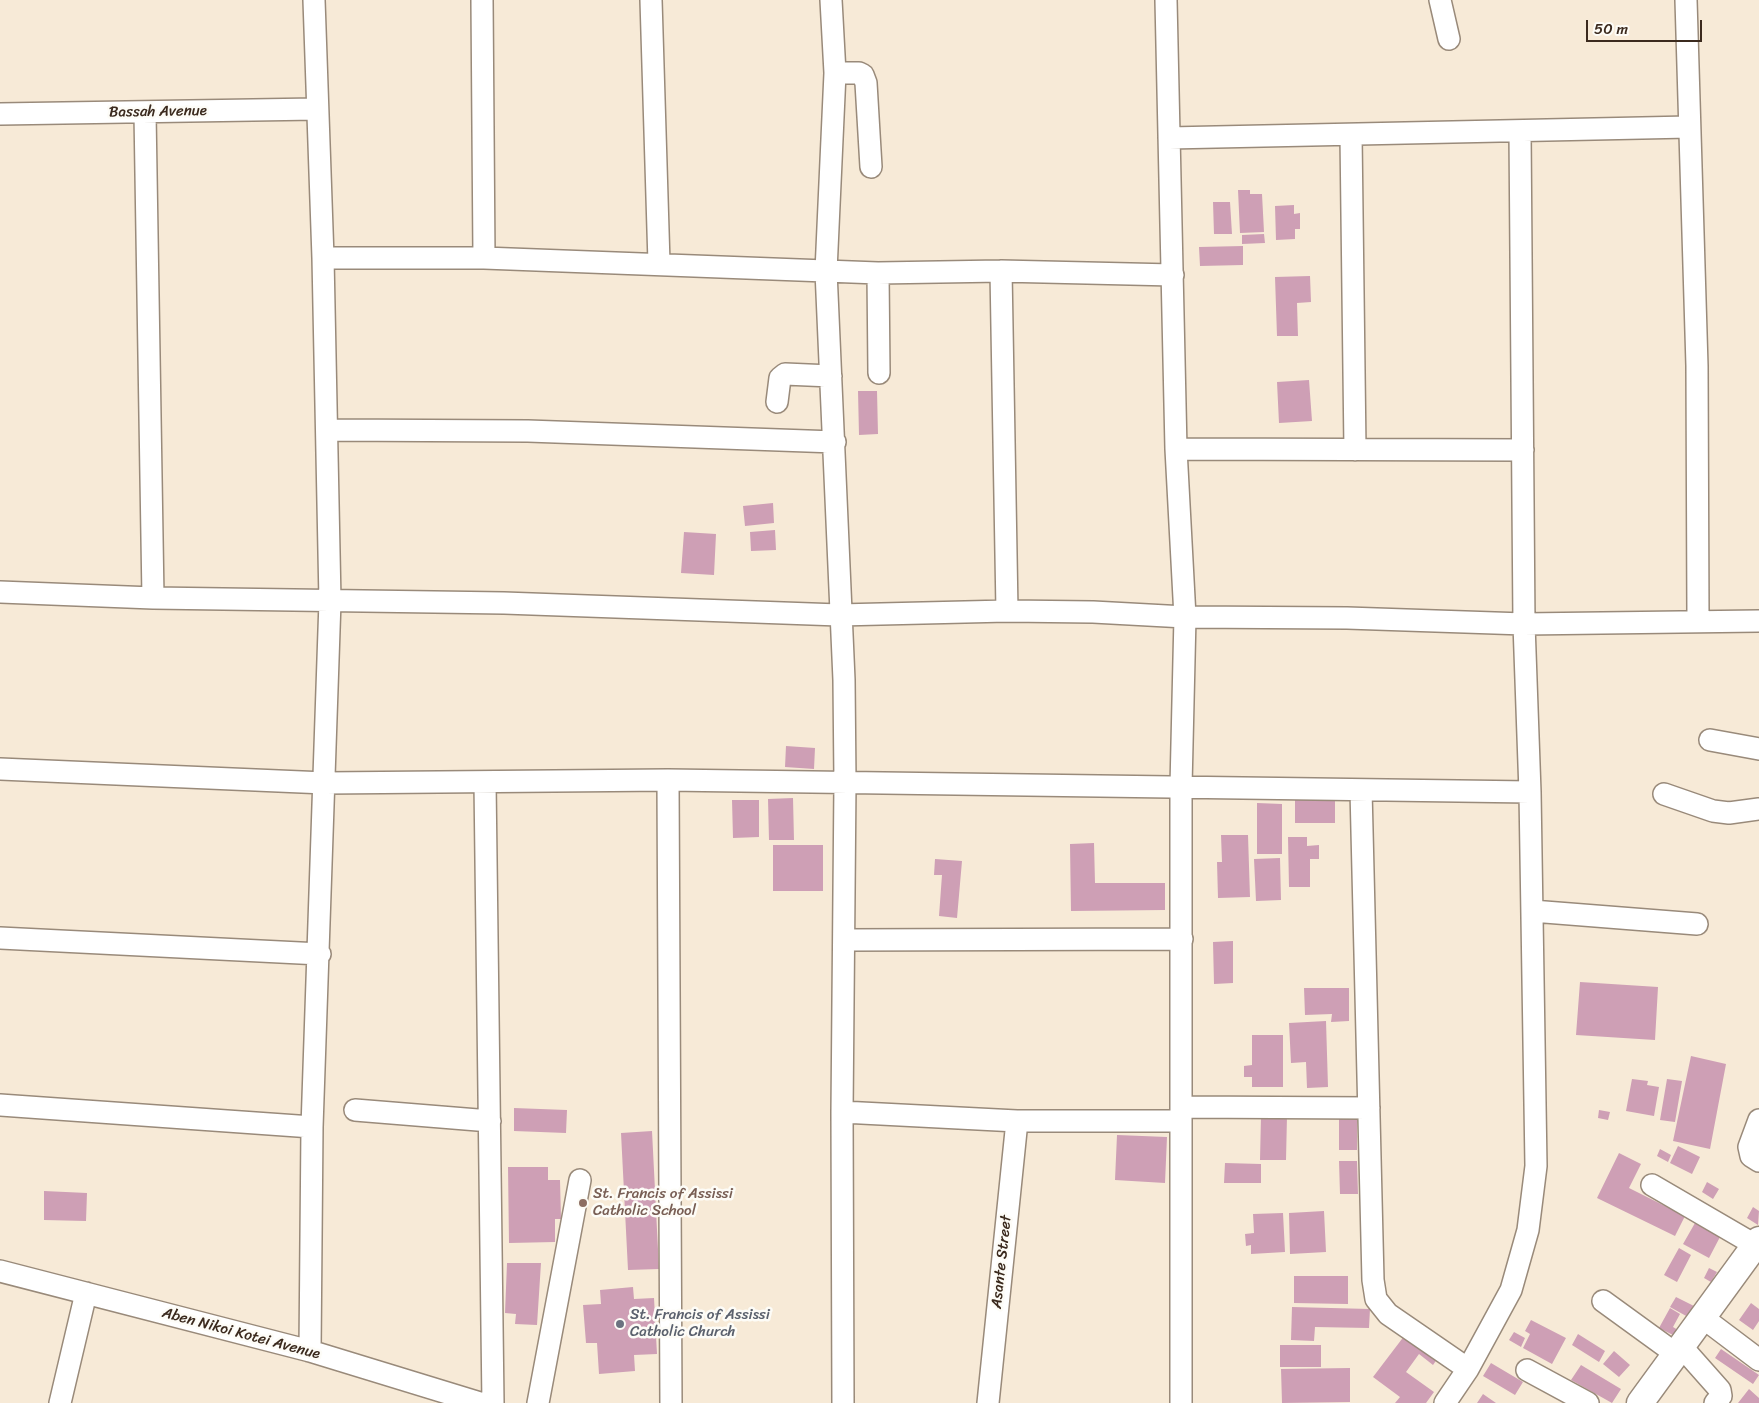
<!DOCTYPE html>
<style>
body{margin:0}
#map{position:relative;width:1759px;height:1403px;overflow:hidden;background:#f7ead7;font-family:Sriracha,sans-serif}
canvas{display:block}
.scale{position:absolute;left:1586px;top:20px;width:116px;height:22px;box-sizing:border-box;border:2px solid #3b2a1e;border-top:0;padding-left:6px;font-size:15px;line-height:18px;white-space:nowrap;color:#3b2a1e;-webkit-text-stroke:4px #fdfcf7;paint-order:stroke}
</style>
<div id="map">
<canvas width="1759" height="1403"></canvas>
<div class="scale">50 m</div>
</div>
<script>
const c = document.querySelector('canvas').getContext('2d');
c.lineJoin = 'round';
function fillPath(path, color) { c.fillStyle = color; c.fill(path, 'evenodd'); }
const shape = rows => new Path2D(rows.map(r => 'M' + r).join(''));
function strokePath(path, color, width, dash) { c.strokeStyle = color; c.lineWidth = width; c.lineCap = dash ? 'butt' : 'round'; c.setLineDash(dash || []); c.stroke(path); }
function label(font, color, halo, rows, align = 'center') {
  c.font = font + ' Sriracha,sans-serif'; c.lineWidth = 5; c.setLineDash([]); c.textBaseline = 'middle'; c.strokeStyle = halo; c.fillStyle = color; for (const [text, x, y, turn = 0] of rows) {
    c.save(); c.translate(x, y); c.rotate((+turn || 0) * Math.PI / 180); c.textAlign = isNaN(turn) ? turn : align; if (halo) c.strokeText(text, 0, 0); c.fillText(text, 0, 0); c.restore();
  }
}
fillPath(shape([
 [1238,190,1250,190,1250,194,1262,194,1264,232,1240,233],
 [1213,202,1230,202,1232,234,1214,234],
 [1294,205,1294,214,1300,213,1300,229,1295,229,1295,239,1276,240,1275,206],
 [1264,234,1265,243,1242,244,1242,235],
 [1243,246,1243,265,1200,266,1199,247],
 [1310,276,1311,302,1297,303,1298,336,1277,336,1275,277],
 [1309,380,1312,421,1279,423,1277,382],
 [858,391,877,391,878,434,859,435],
 [773,503,774,523,745,526,743,506],
 [775,530,776,550,751,551,750,532],
 [684,532,716,534,714,575,681,573],
 [786,746,815,748,814,769,785,767],
 [1295,797,1335,797,1335,823,1295,823],
 [793,798,794,840,769,840,768,799],
 [732,800,759,800,759,837,733,838],
 [1257,803,1282,804,1282,854,1257,854],
 [1221,835,1248,835,1250,897,1218,898,1217,862,1222,862],
 [1288,837,1307,837,1307,846,1319,845,1319,859,1310,859,1310,887,1289,887],
 [1094,843,1095,883,1165,883,1165,910,1071,911,1070,844],
 [773,845,823,845,823,891,773,891],
 [1280,858,1281,900,1256,901,1254,859],
 [935,859,962,861,957,918,939,916,942,875,934,875],
 [1233,941,1233,983,1214,984,1213,942],
 [1580,982,1658,987,1655,1040,1576,1035],
 [1304,988,1349,988,1349,1021,1331,1022,1332,1014,1305,1015],
 [1326,1021,1328,1087,1307,1088,1306,1062,1291,1063,1289,1023],
 [1252,1035,1283,1035,1283,1087,1252,1087,1252,1077,1244,1077,1244,1066,1252,1065],
 [1691,1056,1726,1064,1710,1149,1673,1141],
 [1632,1079,1648,1081,1647,1085,1659,1087,1654,1116,1626,1111],
 [1667,1079,1682,1081,1675,1122,1660,1120],
 [514,1108,567,1110,566,1133,514,1131],
 [1599,1110,1610,1112,1608,1120,1598,1118],
 [1339,1111,1357,1112,1357,1150,1339,1150],
 [1261,1116,1287,1116,1286,1160,1260,1160],
 [652,1131,659,1269,628,1270,621,1133],
 [1117,1135,1167,1137,1165,1183,1115,1180],
 [1678,1146,1700,1157,1692,1174,1670,1163],
 [1660,1149,1671,1155,1668,1162,1657,1156],
 [1619,1153,1641,1164,1629,1188,1685,1216,1675,1236,1597,1198],
 [1339,1161,1357,1161,1358,1194,1340,1194],
 [1225,1163,1261,1164,1261,1183,1224,1183],
 [508,1167,548,1167,548,1180,560,1180,561,1219,555,1219,555,1242,509,1243],
 [1707,1182,1719,1189,1713,1199,1702,1192],
 [44,1191,87,1193,86,1221,44,1220],
 [1753,1207,1759,1211,1758,1225,1747,1218],
 [1324,1211,1326,1252,1290,1254,1289,1213],
 [1283,1213,1285,1252,1251,1254,1251,1245,1246,1246,1245,1234,1254,1233,1253,1214],
 [1695,1223,1720,1237,1709,1258,1683,1244],
 [1679,1248,1691,1255,1677,1282,1664,1275],
 [507,1263,541,1263,537,1325,515,1324,516,1314,505,1313],
 [1709,1268,1717,1272,1711,1282,1704,1278],
 [1294,1276,1348,1276,1348,1304,1294,1303],
 [633,1287,634,1299,654,1298,657,1354,634,1355,635,1371,599,1374,597,1343,586,1343,583,1305,601,1304,600,1290],
 [1676,1297,1694,1306,1688,1317,1670,1307],
 [1751,1303,1759,1309,1759,1321,1753,1330,1739,1320],
 [1292,1307,1370,1309,1369,1328,1315,1327,1314,1341,1291,1340],
 [1670,1308,1680,1314,1673,1327,1678,1330,1675,1336,1659,1328],
 [1531,1320,1566,1338,1552,1364,1523,1348,1530,1334,1525,1331],
 [1408,1331,1440,1355,1433,1365,1419,1354,1406,1372,1434,1392,1426,1403,1395,1403,1400,1397,1373,1377],
 [1514,1332,1525,1338,1521,1347,1509,1340],
 [1578,1334,1605,1351,1599,1362,1572,1345],
 [1280,1345,1321,1345,1321,1367,1280,1367],
 [1721,1349,1759,1375,1753,1384,1715,1358],
 [1614,1351,1630,1365,1619,1377,1603,1364],
 [1491,1363,1523,1382,1515,1395,1483,1376],
 [1581,1365,1621,1389,1612,1403,1571,1380],
 [1350,1368,1350,1402,1282,1403,1281,1369],
 [1749,1389,1759,1398,1759,1403,1738,1403],
 [1483,1394,1496,1403,1477,1403]
]), '#ce9fb5');
const minor = shape([
 [482,0,484,258],
 [651,0,659,263],
 [831,0,835,73,826,271,844,680,845,782,842,1112,843,1403],
 [1166,0,1176,449,1185,617,1181,786,1181,1403],
 [1440,0,1449,39],
 [1686,0,1697,366,1698,621],
 [835,73,859,73,863,75,866,83,871,167],
 [145,113,153,598],
 [0,114,316,109],
 [1351,135,1355,450],
 [1169,138,1689,127],
 [323,258,484,258,878,273,1001,271,1173,275],
 [1001,271,1007,611],
 [878,273,879,373],
 [777,402,780,378,785,374,831,376],
 [327,430,528,431,835,442],
 [1176,449,1523,450],
 [0,592,153,598,504,603,839,615,1007,611,1093,612,1185,617,1347,618,1524,624,1759,621],
 [1710,740,1759,749],
 [0,769,325,783,668,780,1530,792],
 [668,780,671,1403],
 [485,782,493,1403],
 [1361,790,1373,1280,1376,1299,1388,1314,1468,1369],
 [1664,794,1713,811,1729,813,1759,809],
 [1532,911,1697,924],
 [0,938,320,954],
 [845,940,1182,939],
 [0,1105,312,1127],
 [1181,1107,1369,1108],
 [355,1110,490,1121],
 [842,1112,1017,1121,1181,1121],
 [1759,1120,1749,1147,1751,1156,1759,1161],
 [1652,1185,1755,1245],
 [0,1271,310,1351,480,1403],
 [1603,1301,1676,1354],
 [1702,1317,1759,1360],
 [1681,1346,1720,1390,1721,1396,1715,1403],
 [310,1351,312,1127,330,601,323,258,314,0],
 [1527,1370,1588,1403],
 [60,1403,86,1293],
 [538,1403,580,1180],
 [988,1403,1017,1121],
 [1445,1403,1468,1369,1511,1290,1528,1230,1536,1166,1530,792,1524,624,1520,131]
]);
const major = shape([
 [1640,1403,1759,1240]
]);
strokePath(minor, '#998a7a', 24);
strokePath(major, '#998a7a', 29);
strokePath(minor, '#fff', 21);
strokePath(major, '#fff', 26);
for (const [x, y, r, color] of [
 [583,1203,5,"#8d6e63"],
 [620,1324,5,"#6b7280"]
]) { const dot = new Path2D(); dot.arc(x, y, r, 0, 2 * Math.PI); c.fillStyle = color; c.fill(dot); strokePath(dot, '#fdfcf7', 2); }
label('15px', '#3b2a1e', '#fdfcf7', [
 ["Bassah Avenue",158,112,-1],
 ["Asante Street",1002,1262,-84],
 ["Aben Nikoi Kotei Avenue",241,1334,15]
]);
label('15px', '#785e54', '#fdfcf7', [
 ["St. Francis of Assissi",593,1194],
 ["Catholic School",593,1211]
], 'left');
label('15px', '#5b616d', '#fdfcf7', [
 ["St. Francis of Assissi",630,1315],
 ["Catholic Church",630,1332]
], 'left');
</script>
